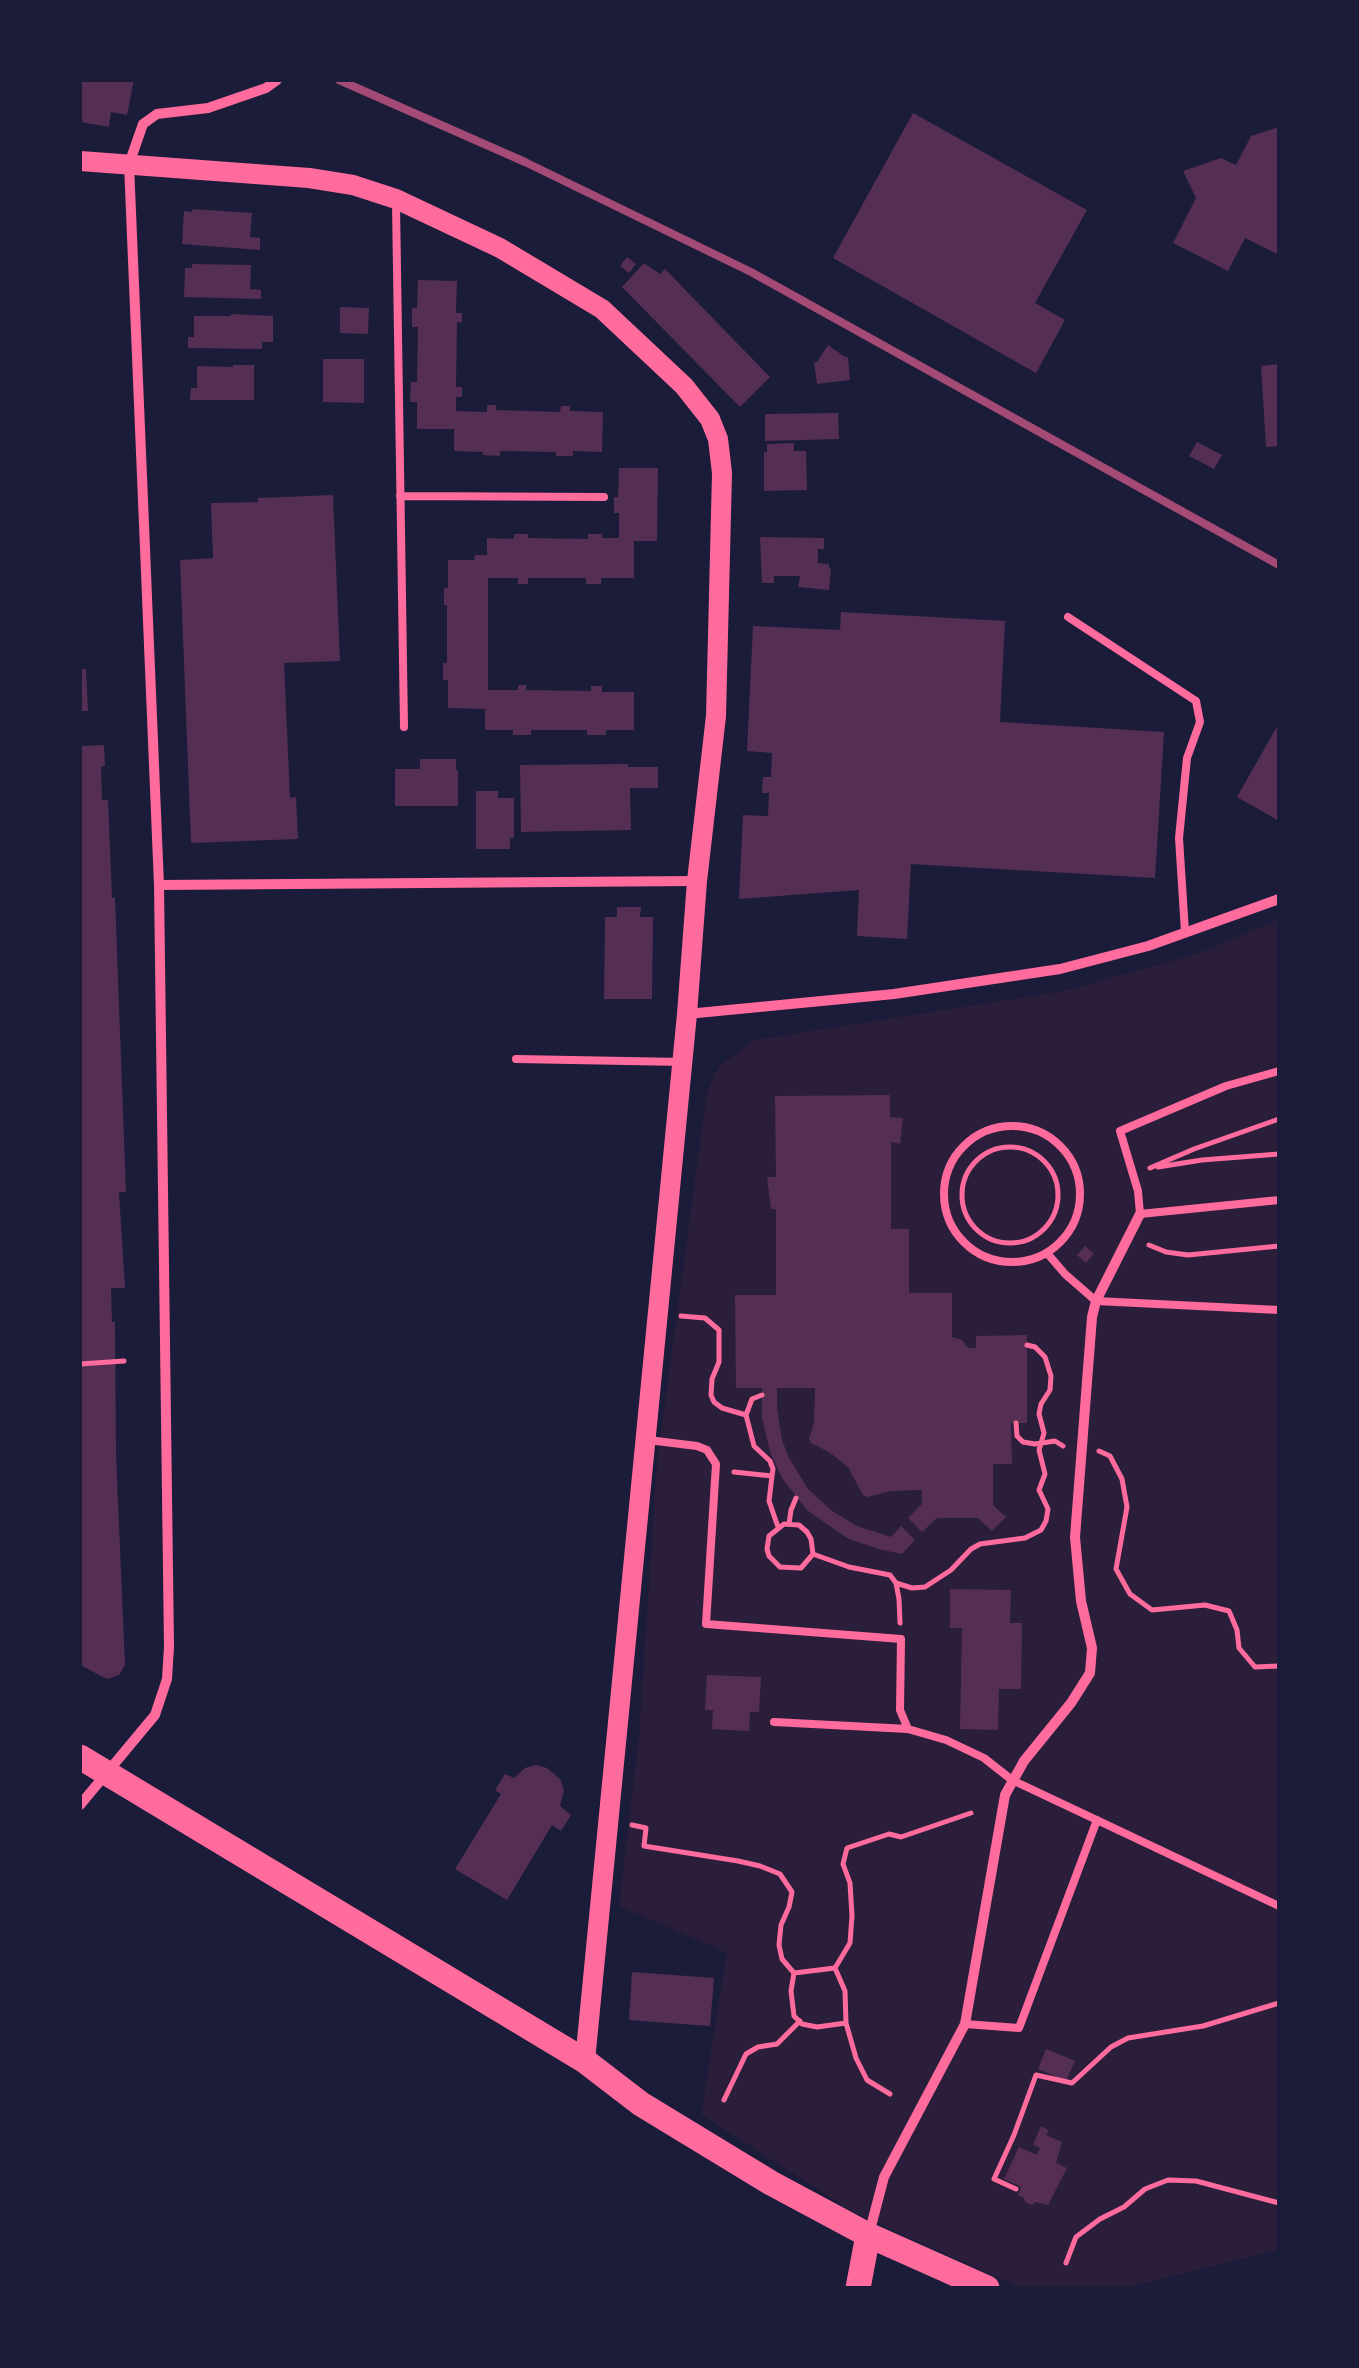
<!DOCTYPE html>
<style>
body{margin:0}
#map{position:relative;width:1359px;height:2368px;overflow:hidden;background:#1b1b3a;font-family:Lato,sans-serif}
canvas{display:block}
.frame{position:absolute;inset:0;border:82px solid #1b1b3a;pointer-events:none}
</style>
<div id="map">
<canvas width="1359" height="2368"></canvas>
<div class="frame"></div>
</div>
<script>
const c = document.querySelector('canvas').getContext('2d');
c.lineJoin = 'round';
function fillPath(path, color) { c.fillStyle = color; c.fill(path, 'evenodd'); }
const shape = rows => new Path2D(rows.map(r => 'M' + r).join(''));
function strokePath(path, color, width, dash) { c.strokeStyle = color; c.lineWidth = width; c.lineCap = dash ? 'butt' : 'round'; c.setLineDash(dash || []); c.stroke(path); }
fillPath(shape([
 [1279,919,1279,2250,1126,2288,1021,2288,849,2210,701,2114,727,1953,619,1906,639,1735,657,1462,707,1091,720,1065,755,1040,1063,991,1197,954]
]), '#2a1e3b');
fillPath(shape([
 [80,80,134,80,127,115,111,112,109,127,80,122],
 [913,113,1087,210,1035,303,1065,320,1036,373,833,258],
 [1279,127,1279,255,1245,238,1228,271,1173,243,1196,198,1183,171,1221,158,1236,165,1251,136],
 [192,209,252,213,250,237,260,238,260,250,182,244,184,211,192,212],
 [627,257,636,264,629,273,620,266],
 [644,263,660,274,665,269,770,377,740,407,622,287],
 [192,264,251,265,250,289,261,290,261,299,184,297,185,268,192,268],
 [418,280,457,281,456,313,462,313,462,322,457,322,456,387,462,387,462,397,456,397,456,411,487,412,487,405,496,405,496,410,560,412,561,406,570,406,570,411,603,412,602,452,573,451,573,456,556,456,556,452,500,451,500,456,483,455,483,452,454,451,454,429,417,429,417,402,410,402,411,382,417,382,418,327,412,327,412,308,417,308],
 [340,307,369,308,368,334,340,333],
 [231,314,273,316,273,342,262,342,262,349,188,348,188,337,194,337,194,316,231,316],
 [828,345,845,357,848,357,850,380,817,384,814,362,817,362],
 [323,359,364,359,364,403,323,402],
 [1279,364,1279,446,1266,447,1261,366],
 [233,365,254,365,254,400,190,400,191,388,197,388,197,366,233,367],
 [838,413,839,439,765,441,765,414],
 [1197,442,1222,455,1214,469,1189,456],
 [794,443,794,451,806,451,807,490,764,491,764,452,767,452,767,444],
 [619,468,658,468,657,541,634,541,634,578,601,578,601,584,586,584,586,578,528,578,528,584,518,584,518,578,488,578,488,690,518,690,518,685,526,685,526,690,591,691,591,686,602,686,602,692,634,692,634,730,606,730,606,735,587,735,587,730,531,730,531,735,513,735,513,730,485,730,485,709,448,708,448,680,443,680,443,663,447,663,447,605,444,605,444,588,448,588,448,560,474,560,475,555,487,555,487,538,514,539,514,534,528,534,528,538,588,539,588,534,602,534,602,538,619,538,619,513,614,513,614,497,618,497],
 [333,495,340,661,284,663,290,798,296,797,298,839,191,843,180,560,213,558,211,503,258,502,258,498],
 [760,537,824,538,824,549,818,549,818,563,829,564,829,568,831,569,829,590,798,587,800,576,774,576,774,583,762,583],
 [841,612,1005,621,1000,722,1164,732,1155,878,911,864,907,939,857,936,859,890,739,899,743,815,768,816,769,793,762,793,763,777,771,777,772,753,747,751,753,626,840,630],
 [80,669,86,669,88,711,80,711],
 [1279,723,1279,821,1237,797],
 [104,745,105,766,101,767,102,800,108,800,112,898,115,898,126,1192,119,1192,125,1288,111,1288,112,1322,115,1322,116,1455,125,1665,119,1675,107,1679,80,1665,80,751,82,746],
 [420,759,456,759,456,770,458,770,458,806,395,806,395,769,420,769],
 [628,764,628,767,658,767,658,788,630,788,631,830,521,832,520,765],
 [476,791,498,791,498,798,514,798,514,838,510,838,510,849,476,849],
 [617,907,641,907,640,917,653,917,652,999,604,999,605,917,617,917],
 [890,1095,890,1117,903,1118,900,1144,891,1142,891,1229,909,1229,909,1293,952,1293,952,1337,962,1340,968,1348,976,1348,976,1336,1027,1335,1027,1423,1011,1423,1012,1464,993,1464,993,1505,1006,1517,992,1531,978,1518,937,1518,922,1532,908,1518,922,1504,922,1490,890,1491,867,1497,863,1495,848,1467,829,1452,811,1443,809,1439,814,1423,815,1388,777,1388,777,1408,782,1440,789,1458,808,1489,832,1511,857,1526,891,1537,901,1526,915,1540,902,1554,878,1549,847,1538,807,1510,782,1478,770,1452,762,1417,762,1388,736,1388,735,1295,776,1295,776,1209,771,1209,767,1177,776,1177,775,1096],
 [1085,1246,1094,1254,1086,1263,1077,1255],
 [950,1589,1011,1590,1010,1623,1022,1623,1021,1689,999,1689,998,1730,960,1729,962,1628,950,1628],
 [707,1675,761,1677,759,1712,750,1712,749,1731,712,1729,713,1710,705,1710],
 [536,1765,547,1768,560,1779,564,1790,560,1806,571,1815,561,1831,552,1825,507,1900,455,1869,501,1794,495,1790,505,1774,514,1778,525,1768],
 [632,1972,714,1978,710,2026,629,2020],
 [1046,2049,1075,2061,1066,2081,1038,2069],
 [1041,2126,1049,2130,1046,2135,1062,2142,1056,2163,1067,2168,1048,2205,1035,2202,1032,2205,1025,2202,1024,2198,1018,2195,1021,2187,1004,2179,1019,2147,1037,2155,1040,2148,1033,2145]
]), '#542f53');
strokePath(shape([
 '962 1195a48 48 0 1 1 96 0a48 48 0 1 1-96 0Z',
 [1158,1167,1202,1160,1279,1154],
 [1150,1168,1194,1149,1279,1119],
 [1149,1245,1166,1252,1188,1255,1279,1246],
 [681,1316,705,1318,719,1330,719,1362,712,1379,711,1395,714,1402,722,1408,746,1415],
 [80,1364,124,1361],
 [762,1395,752,1399,746,1415,754,1446,770,1461,773,1469,772,1476],
 [1016,1423,1017,1436,1023,1442,1035,1444,1055,1441,1063,1446],
 [1099,1451,1110,1456,1122,1479,1127,1507,1116,1569,1130,1594,1152,1610,1205,1605,1229,1611,1237,1630,1239,1648,1255,1667,1279,1666],
 [734,1472,772,1476,769,1501,778,1527],
 [789,1524,791,1510,796,1498],
 [813,1554,801,1568,780,1567,769,1556,767,1549,769,1536,784,1524,799,1525,807,1532,811,1539,813,1554,849,1567,890,1575,896,1583,899,1599,900,1623],
 [896,1583,912,1588,925,1587,951,1570,971,1549,980,1544,1025,1538,1041,1530,1046,1521,1048,1509,1039,1490,1045,1474,1039,1450,1044,1433,1039,1414,1041,1404,1050,1390,1051,1376,1045,1357,1035,1347,1027,1345],
 [632,1825,646,1828,644,1846,738,1861,760,1866,780,1874,792,1892,789,1907,781,1925,779,1945,782,1959,794,1973],
 [835,1968,850,1943,852,1916,850,1883,843,1864,847,1848,889,1834,901,1837,971,1813],
 [846,2023,817,2027,802,2024,794,2016,791,1991,794,1973,835,1968,845,1991,846,2023,856,2058,867,2080,890,2094],
 [724,2100,746,2054,758,2047,777,2044,800,2021],
 [1016,2189,994,2179,1014,2135,1036,2075,1072,2083,1111,2047,1128,2038,1203,2026,1279,2003],
 [1066,2263,1076,2237,1100,2219,1124,2207,1145,2189,1168,2180,1196,2181,1279,2203]
]), '#ff6b9d', 5);
strokePath(shape([
 [396,204,404,727],
 [400,496,604,497],
 [1068,617,1196,701,1200,722,1187,758,1179,838,1185,932],
 [516,1059,682,1062],
 [1279,1071,1226,1086,1120,1131,1138,1191,1140,1214,1279,1200],
 '944 1194a68 68 0 1 1 136 0a68 68 0 1 1-136 0Z',
 [1047,1253,1065,1274,1096,1301,1279,1310],
 [648,1440,697,1446,707,1450,716,1464,706,1624,901,1639,900,1710,908,1729],
 [774,1722,908,1729,946,1740,984,1758,1012,1780,1279,1906],
 [965,2024,1019,2028,1097,1820]
]), '#ff6b9d', 8);
strokePath(shape([
 [159,885,696,881],
 [687,1014,894,994,1060,969,1148,946,1279,899],
 [80,1805,155,1715,167,1679,169,1647,159,885,129,164,143,124,157,114,208,108,266,88,277,80],
 [869,2234,884,2177,965,2024,1005,1795,1024,1761,1071,1703,1090,1673,1092,1648,1081,1601,1075,1537,1092,1317,1096,1301,1140,1214]
]), '#ff6b9d', 10);
strokePath(shape([
 [80,161,309,178,353,185,396,199,500,248,602,309,684,386,710,419,718,439,722,473,716,716,697,881,687,1014,585,2061]
]), '#ff6b9d', 20);
strokePath(shape([
 [80,1757,585,2061,641,2104,771,2183,868,2235,987,2288],
 [858,2288,868,2235]
]), '#ff6b9d', 25);
strokePath(shape([
 [339,80,525,162,751,272,1279,565]
]), '#a44b75', 8);
</script>
